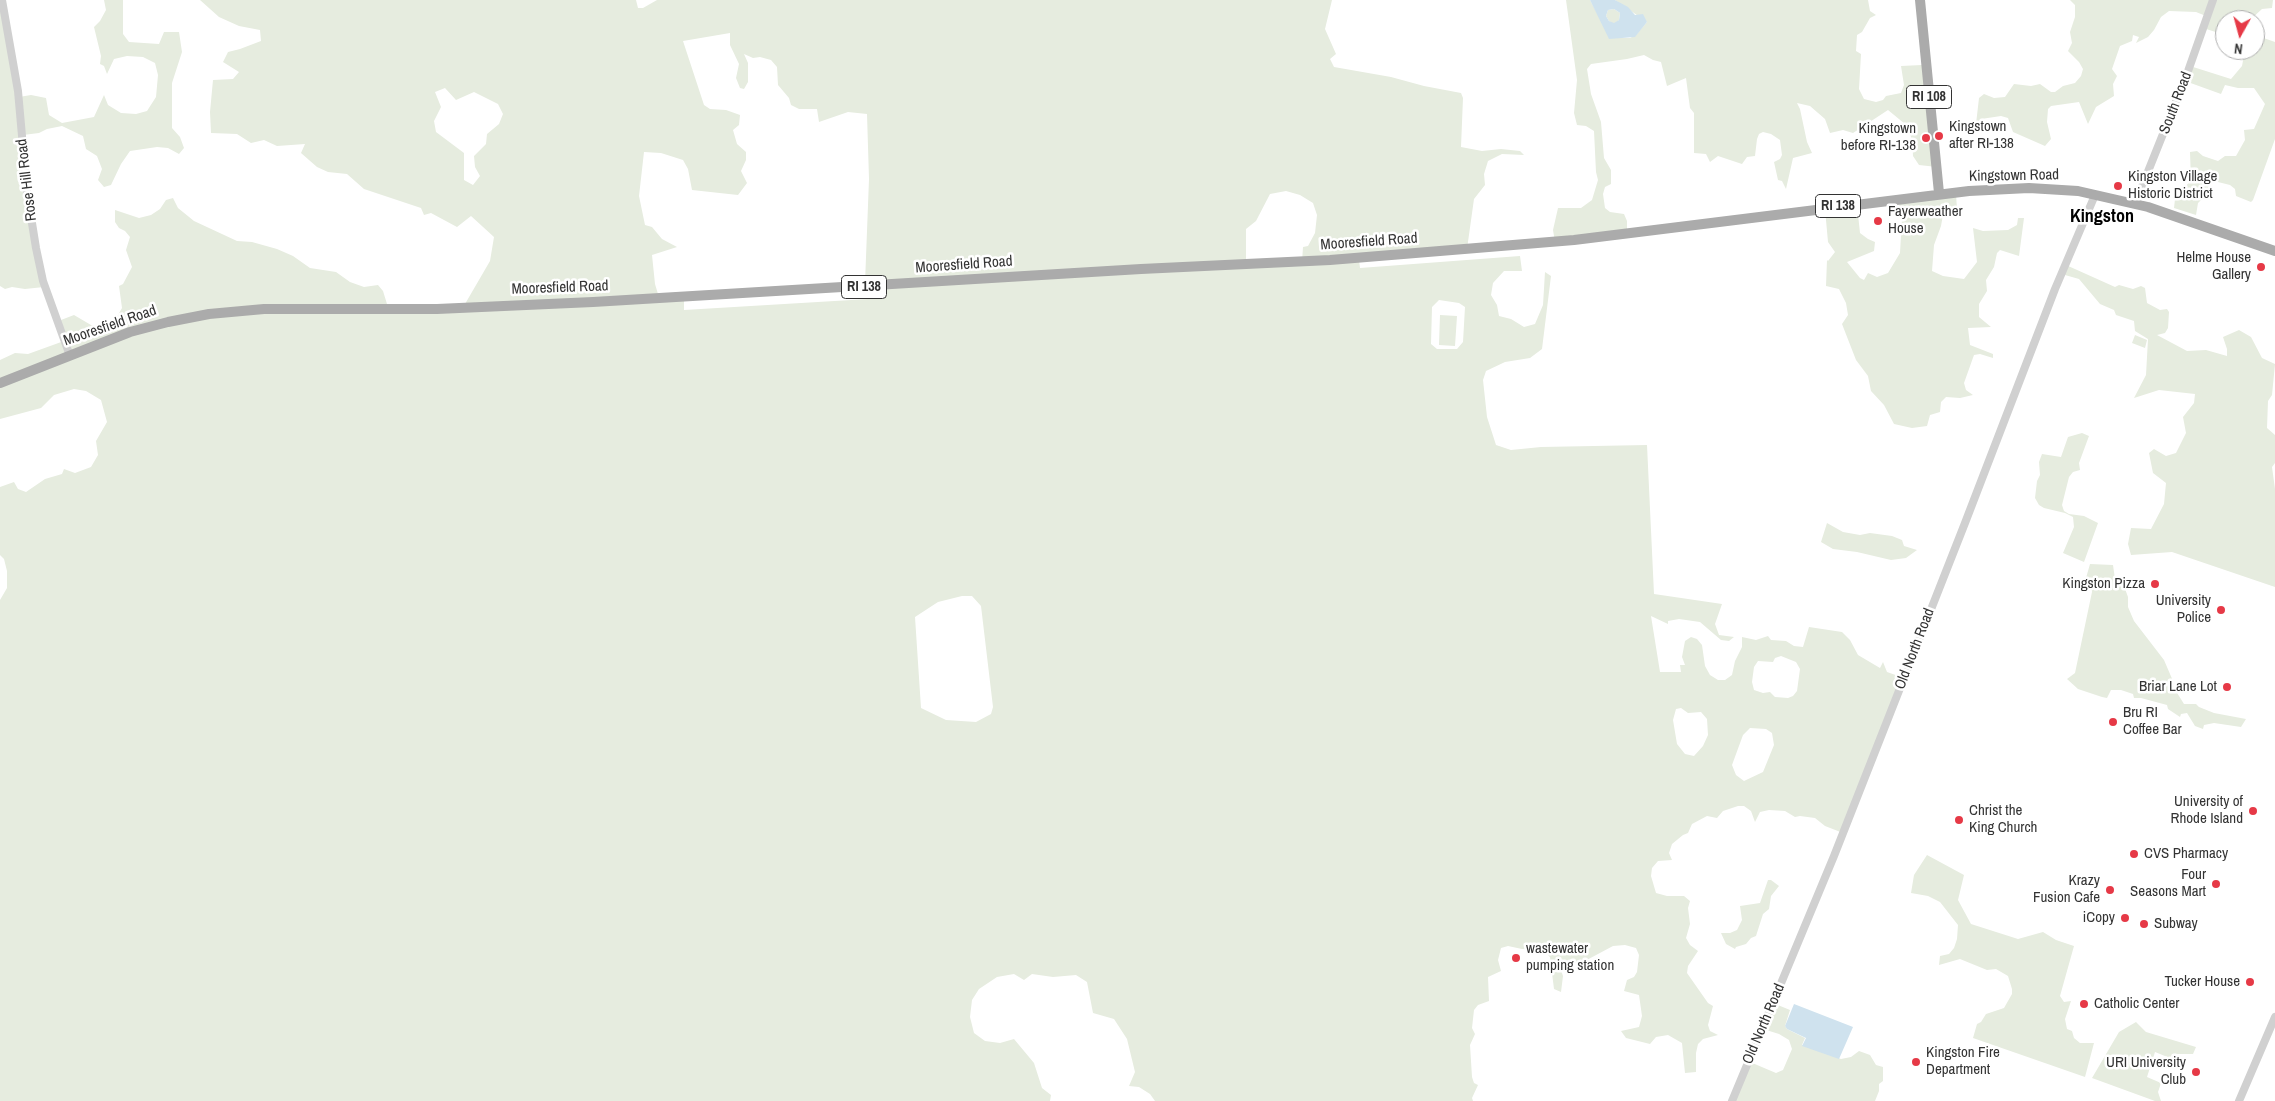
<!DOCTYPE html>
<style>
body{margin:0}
#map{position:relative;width:2275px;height:1101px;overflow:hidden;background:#fff;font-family:"Archivo Narrow",sans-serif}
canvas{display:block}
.north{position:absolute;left:2215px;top:10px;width:50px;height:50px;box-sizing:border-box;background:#fff;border:1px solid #adadad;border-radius:50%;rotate:187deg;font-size:14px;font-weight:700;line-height:20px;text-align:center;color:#333}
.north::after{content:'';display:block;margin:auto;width:18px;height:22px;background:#e63946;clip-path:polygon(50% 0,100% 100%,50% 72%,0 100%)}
</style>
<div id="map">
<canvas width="2275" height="1101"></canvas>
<div class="north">N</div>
</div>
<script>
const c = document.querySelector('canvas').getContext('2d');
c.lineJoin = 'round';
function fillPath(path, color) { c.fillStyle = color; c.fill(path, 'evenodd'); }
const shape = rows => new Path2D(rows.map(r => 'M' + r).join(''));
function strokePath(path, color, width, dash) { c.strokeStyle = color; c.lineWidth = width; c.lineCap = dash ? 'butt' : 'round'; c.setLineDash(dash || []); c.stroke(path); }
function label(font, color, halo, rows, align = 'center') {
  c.font = font + ' "Archivo Narrow",sans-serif'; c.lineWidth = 5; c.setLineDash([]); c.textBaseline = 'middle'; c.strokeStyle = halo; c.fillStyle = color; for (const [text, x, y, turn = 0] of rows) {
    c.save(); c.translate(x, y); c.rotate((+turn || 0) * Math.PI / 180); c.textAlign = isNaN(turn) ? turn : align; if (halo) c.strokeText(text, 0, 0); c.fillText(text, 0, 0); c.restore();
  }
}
fillPath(shape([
 [0,0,19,97,31,95,46,98,49,115,62,123,94,117,104,95,108,105,121,113,136,114,147,111,156,97,158,75,155,63,143,57,127,56,114,59,107,74,104,66,100,64,101,56,94,27,100,21,106,10,104,0,123,0,123,34,129,42,159,44,164,32,179,32,182,52,172,83,172,128,180,137,184,148,179,154,168,148,157,147,130,151,121,164,111,185,104,187,98,180,102,169,97,156,86,149,83,136,62,126,47,129,39,133,23,135,44,287,25,289,12,287,5,289,0,286],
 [200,0,636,0,638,8,643,8,657,0,1332,0,1325,29,1336,54,1330,59,1334,67,1391,77,1424,86,1461,93,1463,98,1461,147,1482,151,1501,149,1520,151,1524,155,1502,154,1488,161,1484,174,1485,185,1474,199,1467,249,1359,260,1360,268,1520,256,1522,271,1504,271,1493,283,1491,295,1497,305,1499,316,1511,319,1524,327,1535,324,1543,305,1545,272,1551,276,1542,349,1530,358,1505,362,1486,371,1483,380,1487,417,1496,445,1511,450,1541,447,1647,445,1654,594,1722,604,1715,624,1719,635,1734,637,1729,641,1721,640,1700,622,1679,619,1668,621,1668,624,1651,616,1660,672,1681,672,1680,665,1685,665,1682,657,1685,641,1691,637,1697,639,1702,645,1705,666,1710,675,1718,680,1725,680,1732,675,1735,661,1742,647,1742,637,1756,640,1768,636,1771,640,1786,641,1794,646,1803,647,1809,627,1842,632,1850,640,1858,655,1880,668,1883,662,1887,672,1904,678,1843,833,1825,826,1815,818,1800,816,1795,817,1785,811,1769,810,1760,812,1755,822,1751,811,1744,806,1738,806,1723,811,1717,818,1707,816,1692,824,1688,833,1683,835,1672,844,1669,853,1672,860,1658,861,1652,868,1651,876,1656,893,1667,896,1684,896,1690,901,1688,908,1690,924,1686,938,1690,945,1698,951,1688,966,1687,973,1708,1003,1713,1006,1708,1025,1710,1031,1718,1035,1703,1039,1698,1044,1696,1053,1696,1072,1685,1073,1682,1043,1668,1035,1656,1037,1650,1044,1626,1038,1621,1031,1639,1027,1642,1016,1639,995,1624,991,1627,980,1634,977,1637,972,1639,955,1636,948,1625,945,1613,946,1583,962,1559,964,1563,976,1561,992,1554,989,1550,957,1542,950,1522,949,1508,946,1501,948,1498,960,1501,971,1488,977,1489,1001,1478,1005,1474,1010,1472,1028,1475,1034,1470,1045,1472,1077,1474,1083,1478,1085,1472,1098,1473,1101,1155,1101,1150,1094,1139,1087,1129,1086,1135,1072,1127,1039,1114,1019,1093,1013,1087,982,1076,975,1053,977,1032,974,1024,980,1014,974,997,977,979,989,972,1000,970,1017,974,1033,985,1041,1000,1043,1014,1039,1034,1063,1042,1088,1051,1095,1050,1101,0,1101,0,600,7,588,7,571,4,559,0,555,0,487,14,482,18,489,26,492,45,479,62,474,64,469,75,473,91,467,98,455,96,441,107,422,101,400,86,391,74,389,54,395,41,408,0,419,0,360,15,353,28,354,64,341,61,320,74,315,91,325,100,326,115,320,122,308,119,286,123,284,132,267,126,250,130,237,125,231,119,228,115,222,115,210,139,218,151,215,160,209,166,200,173,198,178,208,194,221,237,241,252,242,277,249,293,256,310,268,336,272,350,282,364,287,378,285,383,291,387,304,465,304,490,261,494,237,471,216,457,227,431,213,424,215,421,208,364,189,347,174,328,172,317,167,301,153,305,144,277,146,264,140,251,143,237,134,211,133,210,112,213,80,233,79,239,72,223,62,228,52,240,49,261,41,260,30,239,26,219,17],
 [730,33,730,45,739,64,736,78,740,88,744,89,748,82,748,63,744,54,753,58,760,57,771,60,777,67,778,85,789,98,791,105,799,109,817,109,819,122,848,112,867,114,869,179,865,283,868,299,684,310,684,292,658,294,655,284,652,255,677,247,662,239,652,227,645,225,639,196,644,152,661,153,683,160,688,169,692,190,738,195,747,183,741,171,746,160,746,152,737,144,733,130,739,125,740,115,726,110,710,109,704,105,683,41],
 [445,88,456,100,474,92,498,104,503,114,499,124,487,134,486,144,474,156,475,167,480,176,473,185,464,180,464,153,436,132,434,121,441,107,435,92],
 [1286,191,1300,195,1313,203,1317,215,1315,233,1308,246,1303,247,1302,262,1246,262,1246,229,1256,221,1270,194],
 [1439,300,1459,303,1465,307,1463,342,1457,349,1437,349,1431,344,1432,307],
 [962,596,972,596,981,606,993,707,991,714,976,722,946,720,921,708,915,617,938,602],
 [1781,656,1796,662,1800,669,1797,691,1793,696,1788,698,1775,697,1770,692,1763,693,1754,690,1752,682,1754,667,1758,661,1773,662,1775,658],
 [1681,708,1688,713,1701,712,1707,719,1708,735,1703,746,1694,756,1685,754,1677,744,1673,720,1676,709],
 [1750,728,1766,729,1772,733,1774,745,1763,772,1744,781,1736,775,1732,765,1743,735],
 [1566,0,1590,0,1605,28,1621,38,1630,38,1636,35,1647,22,1615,0,1868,0,1870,11,1876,15,1870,18,1862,32,1857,35,1856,51,1861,54,1859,89,1864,99,1876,102,1883,100,1886,96,1901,93,1904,85,1901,66,1922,65,1937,167,1919,165,1913,156,1912,139,1905,124,1888,110,1853,133,1843,130,1830,133,1825,119,1810,106,1797,103,1800,109,1807,142,1812,153,1793,158,1786,189,1782,181,1778,180,1774,162,1780,159,1782,155,1780,140,1771,134,1763,132,1759,134,1757,139,1755,156,1747,157,1742,164,1718,156,1710,162,1706,154,1694,153,1694,113,1690,108,1686,78,1667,86,1661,62,1653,60,1644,55,1627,59,1591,64,1587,69,1591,94,1601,122,1604,158,1611,170,1611,184,1605,187,1603,194,1605,208,1610,212,1624,214,1627,221,1627,233,1555,242,1553,230,1558,208,1581,208,1592,200,1598,180,1596,172,1594,131,1586,126,1577,125,1574,113,1577,80],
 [2070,0,2273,0,2272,8,2262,9,2250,20,2225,20,2225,35,2203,28,2206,16,2196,12,2169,11,2161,17,2154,30,2148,37,2136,43,2139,37,2133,35,2132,41,2120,46,2112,69,2117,76,2113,84,2114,96,2096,107,2088,124,2079,102,2051,106,2048,109,2047,122,2051,139,2045,146,2013,132,2008,118,2001,116,1981,119,1976,124,1979,98,1984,94,1994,98,2005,97,2014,84,2031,86,2040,84,2051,92,2055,92,2063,86,2075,83,2081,76,2083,69,2079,62,2068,51,2072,43,2070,32,2075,17,2075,5],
 [1614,9,1620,13,1619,20,1614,24,1609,21,1606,16,1608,10],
 [2255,35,2275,42,2275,139,2253,200,2251,202,2236,196,2235,189,2230,185,2214,181,2210,184,2205,196,2198,203,2196,215,2174,208,2175,199,2191,180,2190,152,2197,151,2203,156,2218,161,2225,156,2236,156,2245,140,2244,130,2254,129,2265,104,2254,88,2238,88,2225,85,2221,94,2185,81,2190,66,2231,79,2242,66,2245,50,2255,50],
 [1956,194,1957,209,1944,209,1941,226,1934,245,1932,271,1943,276,1964,279,1977,262,1973,228,1983,231,2008,230,2017,225,2018,218,2024,218,2019,256,2000,250,1997,253,1994,267,1986,280,1987,291,1979,304,1979,317,1991,327,1968,328,1970,345,1993,354,1993,358,1980,354,1974,355,1964,383,1966,390,1973,395,1960,398,1946,397,1941,402,1940,412,1930,415,1927,426,1912,428,1894,424,1884,405,1871,391,1868,376,1856,360,1842,324,1848,315,1846,303,1839,289,1826,286,1827,260,1828,261,1835,252,1828,242,1825,209,1857,205,1860,233,1868,239,1875,242,1874,251,1847,262,1860,278,1864,280,1868,273,1877,277,1888,273,1900,253,1902,217,1898,200],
 [2066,265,2115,287,2119,285,2133,289,2141,286,2145,288,2147,303,2160,310,2167,309,2169,312,2168,328,2165,333,2157,335,2187,351,2206,350,2227,356,2227,349,2223,337,2239,330,2251,337,2262,358,2275,364,2272,395,2268,401,2267,428,2275,435,2275,463,2272,467,2275,489,2275,587,2172,552,2131,555,2128,544,2131,528,2151,529,2164,504,2166,483,2153,473,2149,453,2154,449,2166,456,2176,453,2186,433,2183,417,2194,403,2195,394,2159,390,2134,398,2146,375,2148,339,2135,331,2134,321,2116,315,2114,310,2100,304,2079,279,2065,275],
 [1440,315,1457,316,1455,346,1439,345],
 [2135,335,2147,340,2145,348,2132,343],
 [2082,433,2089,436,2079,463,2080,470,2073,472,2069,477,2062,505,2064,511,2069,514,2084,516,2098,523,2084,562,2063,553,2074,527,2073,517,2065,513,2044,508,2039,505,2035,498,2037,481,2040,475,2039,462,2042,454,2061,457,2068,437],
 [1827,523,1843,532,1860,535,1870,533,1892,536,1902,540,1904,546,1917,550,1906,558,1891,560,1857,552,1833,549,1821,542],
 [2090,564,2113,565,2115,579,2124,586,2128,597,2128,607,2134,621,2164,660,2173,681,2174,688,2184,704,2196,704,2199,707,2214,713,2246,719,2241,727,2214,723,2204,725,2203,729,2195,726,2187,713,2181,714,2180,717,2168,709,2167,705,2141,698,2134,698,2133,694,2121,690,2111,690,2107,698,2102,697,2078,689,2067,679,2075,673,2092,592,2091,582,2086,578],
 [1927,855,1964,875,1958,900,1971,924,2018,939,2043,932,2056,940,2074,946,2060,996,2064,1002,2071,1001,2065,1019,2067,1029,2072,1031,2074,1038,2080,1043,2094,1043,2085,1077,1973,1038,1977,1024,1981,1022,1986,1014,2004,1008,2012,994,2012,989,2008,976,1996,969,1987,970,1960,959,1939,965,1940,956,1949,954,1954,948,1957,939,1958,925,1940,902,1928,896,1911,893,1914,875],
 [1768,880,1771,880,1779,886,1771,896,1769,909,1763,914,1756,936,1751,938,1746,944,1736,947,1735,949,1726,944,1721,933,1730,933,1737,930,1742,920,1740,906,1760,903],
 [1773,1003,1790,1010,1785,1026,1787,1029,1805,1038,1802,1045,1841,1059,1851,1057,1859,1051,1870,1055,1876,1065,1883,1067,1883,1081,1879,1084,1879,1091,1875,1101,1732,1101,1750,1062,1776,1073,1783,1070,1792,1049,1789,1040,1779,1034,1763,1029],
 [2136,1022,2146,1032,2196,1047,2193,1054,2172,1054,2170,1058,2155,1052,2147,1077,2161,1083,2158,1092,2161,1101,2155,1101,2092,1078,2119,1032]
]), '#e6ecdf');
fillPath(shape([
 [1590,0,1615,0,1628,7,1635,15,1643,14,1647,22,1635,37,1609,39],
 [1614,9,1620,13,1619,20,1614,23,1609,21,1606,16,1608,10],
 [1794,1004,1853,1027,1839,1059,1802,1046,1806,1038,1787,1029,1785,1026]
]), '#cfe2ee');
strokePath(shape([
 [2,0,18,91,27,192,36,248,43,281,70,356],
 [2135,204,2187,74,2213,0],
 [1732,1101,1834,856,1965,523,2055,289,2095,195],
 [2239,1101,2275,1017]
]), '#d0d0d0', 8);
strokePath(shape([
 [1920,0,1939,193],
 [0,383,130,332,168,322,209,314,264,309,437,309,593,302,1141,269,1330,260,1574,240,1969,191,2029,188,2078,191,2148,207,2275,251]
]), '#ababab', 10);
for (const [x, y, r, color] of [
 [1939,136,5,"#e63946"],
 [1926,138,5,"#e63946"],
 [2118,186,5,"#e63946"],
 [1878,221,5,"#e63946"],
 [2261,267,5,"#e63946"],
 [2155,584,5,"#e63946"],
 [2221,610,5,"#e63946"],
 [2227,687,5,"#e63946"],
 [2113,722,5,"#e63946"],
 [2253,811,5,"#e63946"],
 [1959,820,5,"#e63946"],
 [2134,854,5,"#e63946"],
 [2216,884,5,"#e63946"],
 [2110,890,5,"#e63946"],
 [2125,918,5,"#e63946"],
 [2144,924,5,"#e63946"],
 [1516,958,5,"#e63946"],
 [2250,982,5,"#e63946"],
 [2084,1004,5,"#e63946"],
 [1916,1062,5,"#e63946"],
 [2196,1072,5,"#e63946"]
]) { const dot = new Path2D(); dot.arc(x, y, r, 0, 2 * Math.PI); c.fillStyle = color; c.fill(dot); strokePath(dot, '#fff', 2); }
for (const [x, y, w] of [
 [1929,97,45],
 [1838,206,45],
 [864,287,45]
]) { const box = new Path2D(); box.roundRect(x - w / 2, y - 11.5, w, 23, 4); c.fillStyle = '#fff'; c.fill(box); strokePath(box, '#333', 1); }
label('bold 14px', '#333', null, [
 ["RI 108",1929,97],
 ["RI 138",1838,206],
 ["RI 138",864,287]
]);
label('15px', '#333', '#fff', [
 ["South Road",2176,103,-69],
 ["Kingstown Road",2014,176,-1],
 ["Rose Hill Road",27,180,-97],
 ["Mooresfield Road",1369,242,-4],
 ["Mooresfield Road",964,265,-4],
 ["Mooresfield Road",560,288,-2],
 ["Mooresfield Road",110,326,-19],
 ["Old North Road",1915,649,-69],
 ["Old North Road",1764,1024,-67]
]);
label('15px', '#333', '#fff', [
 ["Kingstown",1949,127,"left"],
 ["after RI-138",1949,144,"left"],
 ["Kingstown",1916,129],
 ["before RI-138",1916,146],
 ["Kingston Village",2128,177,"left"],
 ["Historic District",2128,194,"left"],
 ["Fayerweather",1888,212,"left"],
 ["House",1888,229,"left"],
 ["Helme House",2251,258],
 ["Gallery",2251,275],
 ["Kingston Pizza",2145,584],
 ["University",2211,601],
 ["Police",2211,618],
 ["Briar Lane Lot",2217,687],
 ["Bru RI",2123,713,"left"],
 ["Coffee Bar",2123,730,"left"],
 ["University of",2243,802],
 ["Rhode Island",2243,819],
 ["Christ the",1969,811,"left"],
 ["King Church",1969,828,"left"],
 ["CVS Pharmacy",2144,854,"left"],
 ["Four",2206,875],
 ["Seasons Mart",2206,892],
 ["Krazy",2100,881],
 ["Fusion Cafe",2100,898],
 ["iCopy",2115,918],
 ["Subway",2154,924,"left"],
 ["wastewater",1526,949,"left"],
 ["pumping station",1526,966,"left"],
 ["Tucker House",2240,982],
 ["Catholic Center",2094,1004,"left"],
 ["Kingston Fire",1926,1053,"left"],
 ["Department",1926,1070,"left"],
 ["URI University",2186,1063],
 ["Club",2186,1080]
], 'right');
label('bold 18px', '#000', '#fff', [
 ["Kingston",2102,217]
]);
</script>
